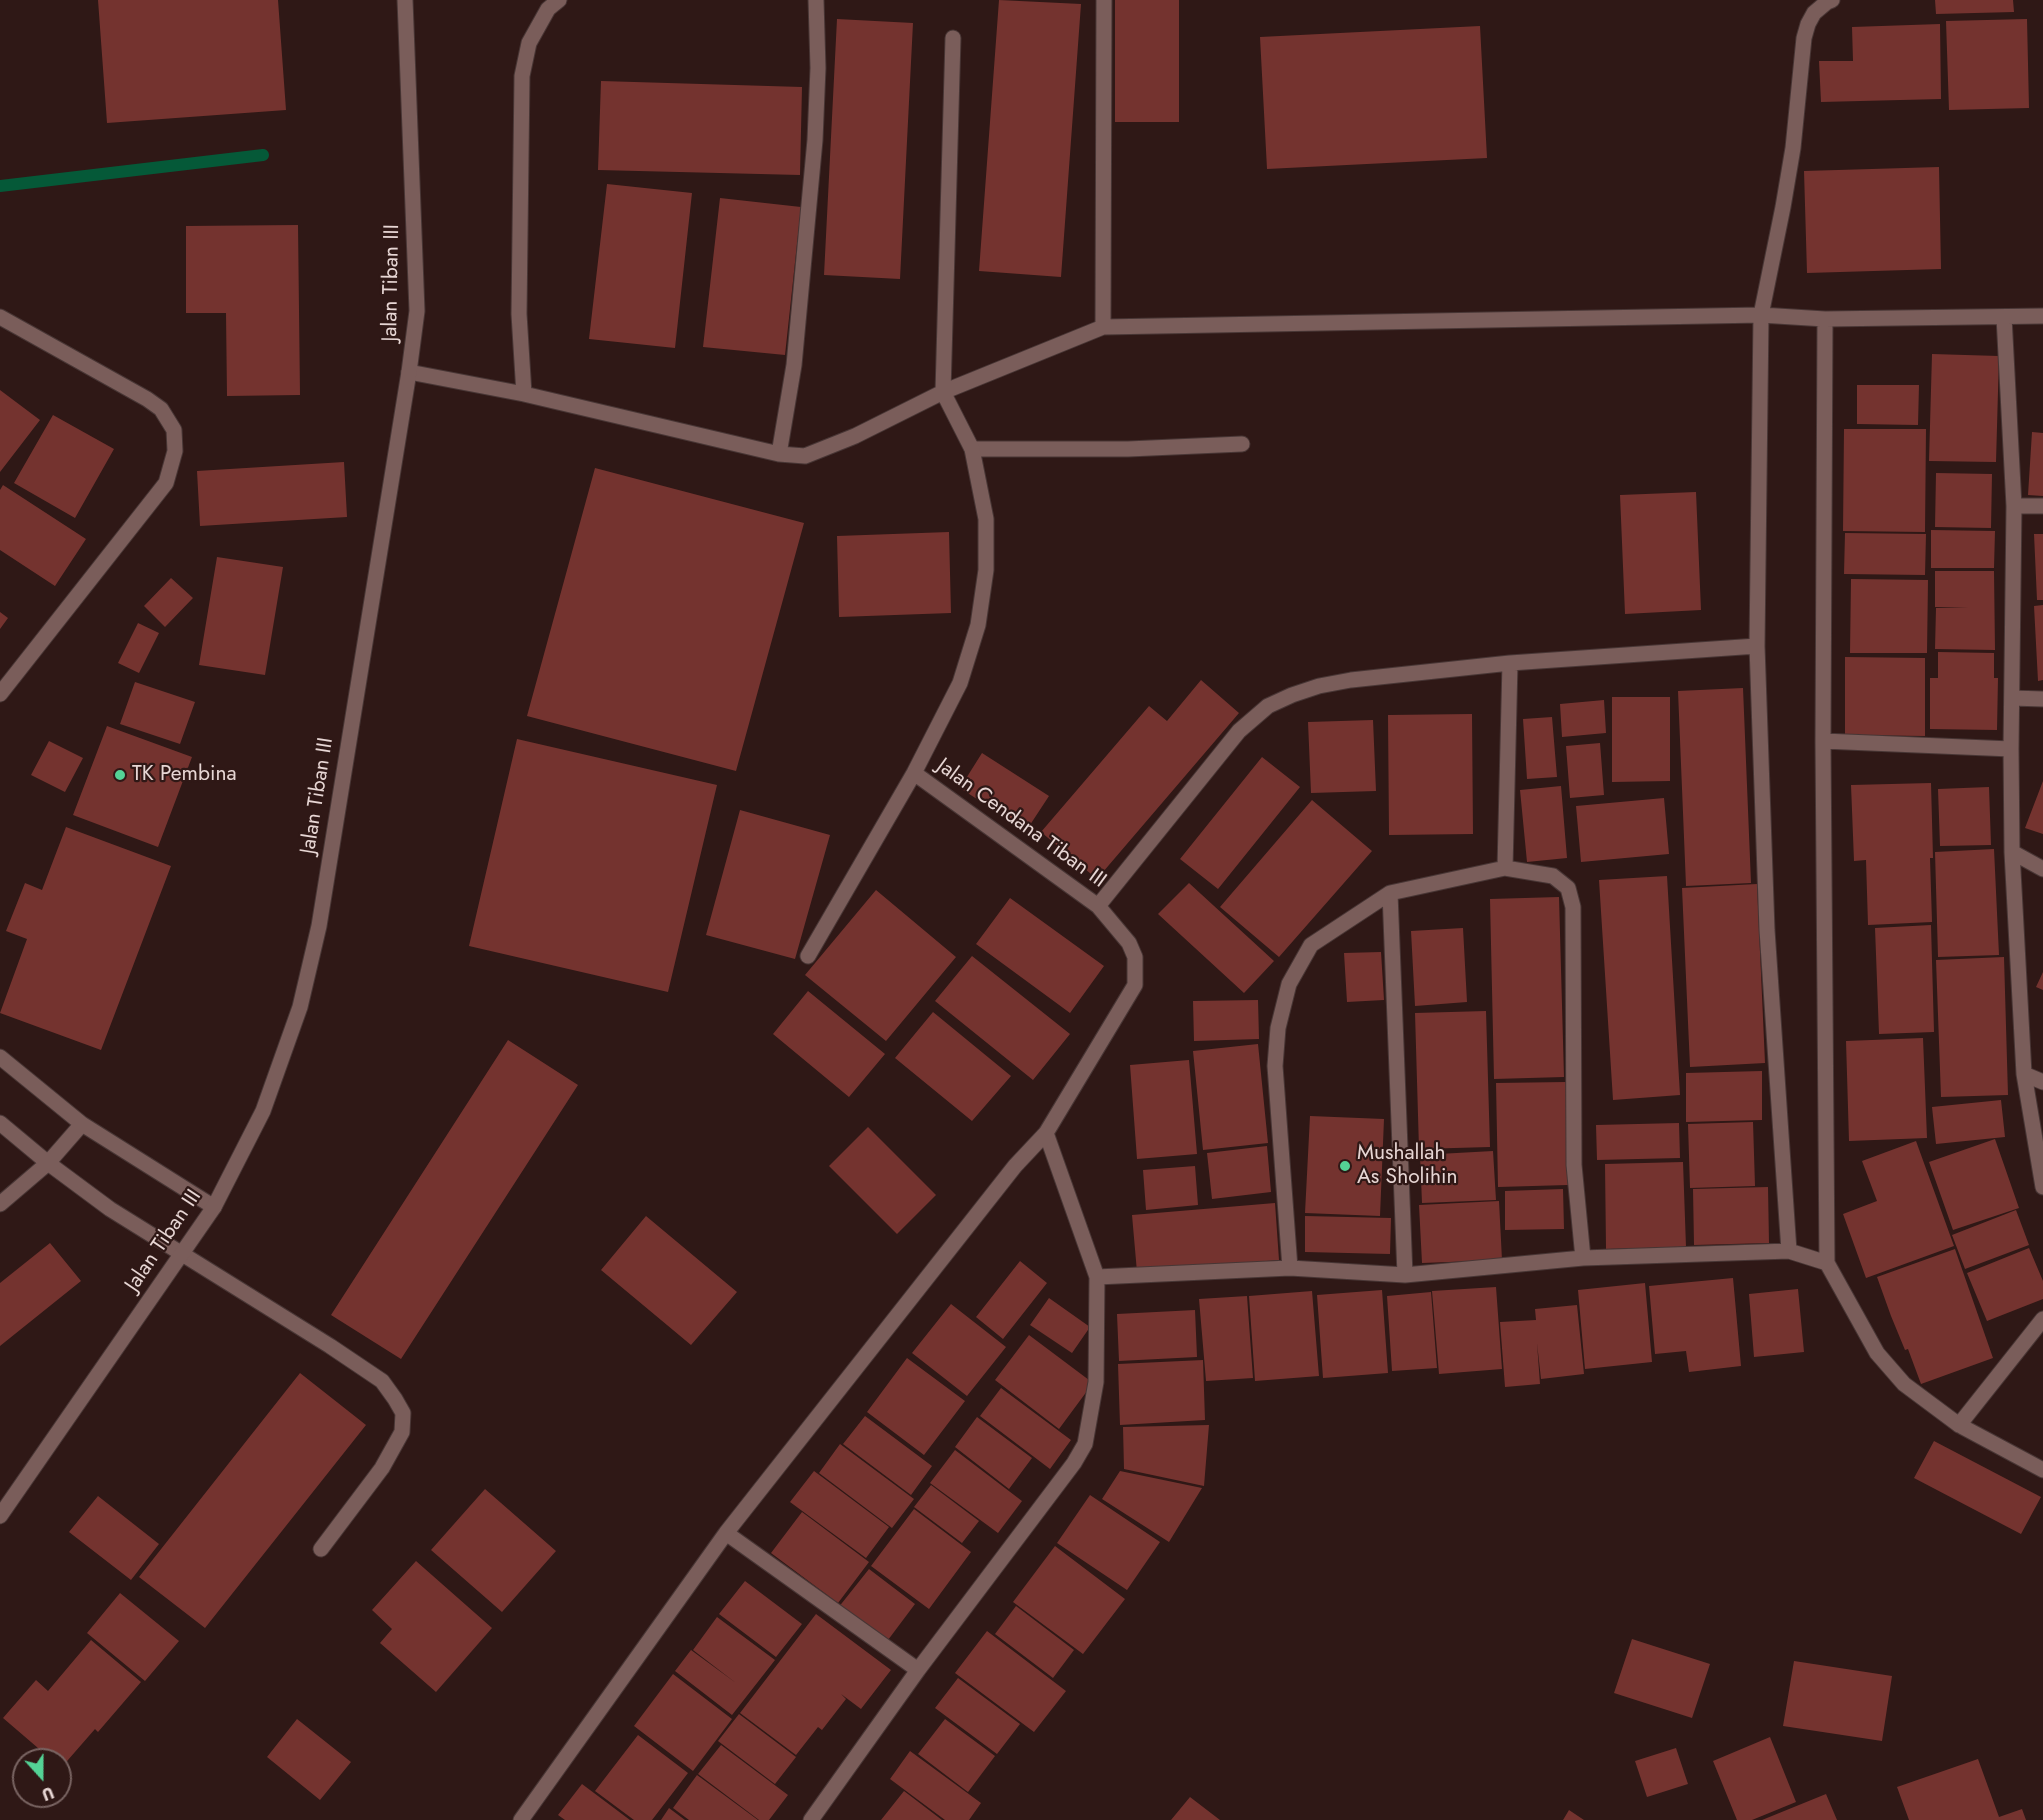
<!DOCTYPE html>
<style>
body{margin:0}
#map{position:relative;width:2043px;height:1820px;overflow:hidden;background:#2f1816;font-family:Jost,sans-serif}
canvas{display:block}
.north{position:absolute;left:12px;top:1748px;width:60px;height:60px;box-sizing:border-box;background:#2f1816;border:2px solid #796462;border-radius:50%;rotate:159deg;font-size:16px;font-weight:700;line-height:24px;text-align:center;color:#e7d6d4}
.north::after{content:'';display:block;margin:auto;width:21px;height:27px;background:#54d396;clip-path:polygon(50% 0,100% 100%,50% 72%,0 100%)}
</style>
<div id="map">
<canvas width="2043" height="1820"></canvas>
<div class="north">U</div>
</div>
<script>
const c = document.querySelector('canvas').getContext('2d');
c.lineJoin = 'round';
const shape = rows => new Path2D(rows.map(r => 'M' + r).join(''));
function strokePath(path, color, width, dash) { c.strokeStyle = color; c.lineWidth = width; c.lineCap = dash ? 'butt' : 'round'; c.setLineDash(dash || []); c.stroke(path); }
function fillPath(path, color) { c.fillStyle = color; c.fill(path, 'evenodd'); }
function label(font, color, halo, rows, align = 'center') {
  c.font = font + ' Jost,sans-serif'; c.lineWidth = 4.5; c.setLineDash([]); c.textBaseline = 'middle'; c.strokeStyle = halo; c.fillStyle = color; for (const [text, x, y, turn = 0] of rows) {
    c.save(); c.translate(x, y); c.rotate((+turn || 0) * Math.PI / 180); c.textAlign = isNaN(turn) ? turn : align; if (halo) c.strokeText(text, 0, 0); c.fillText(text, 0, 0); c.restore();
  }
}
strokePath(shape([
 [0,186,263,155]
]), '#055938', 12);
fillPath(shape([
 [98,0,278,0,286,110,107,123],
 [999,0,1081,4,1061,277,979,271],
 [1115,0,1179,0,1179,122,1115,122],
 [1935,0,2013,0,2014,12,1936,14],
 [837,19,913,23,900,279,824,275],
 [2027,19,2029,108,1949,110,1946,21],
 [1940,24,1941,99,1821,102,1819,61,1853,61,1852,27],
 [1480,26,1487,158,1267,169,1260,37],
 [601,81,802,87,800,175,598,170],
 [1939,167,1941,269,1807,273,1804,171],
 [607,184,692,193,675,348,589,339],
 [720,198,801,207,785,355,703,347],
 [298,225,300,395,227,396,226,313,186,313,186,226],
 [1932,354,1999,356,1996,462,1929,461],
 [1857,385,1919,385,1918,425,1857,424],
 [0,390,40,420,0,472],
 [53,415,114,449,75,518,14,483],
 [1844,429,1926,429,1925,532,1843,531],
 [2032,432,2043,433,2043,496,2028,495],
 [344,462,347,517,200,526,197,471],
 [595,468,804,523,736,771,527,716],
 [1936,473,1992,474,1991,528,1935,527],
 [3,485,86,539,55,586,0,550,0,490],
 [1696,492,1701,610,1625,614,1620,495],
 [1931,530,1995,531,1994,568,1931,568],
 [949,532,951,613,839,617,837,536],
 [1845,533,1926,534,1925,575,1844,574],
 [2034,534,2043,534,2043,600,2037,600],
 [217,557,283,567,265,675,199,665],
 [1935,571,1994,571,1995,650,1935,649,1936,608,1968,607,1935,607],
 [171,578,193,598,165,627,144,606],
 [1851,579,1928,580,1927,653,1850,653],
 [2043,605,2043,680,2038,681,2034,606],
 [0,612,8,618,0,629],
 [138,623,159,633,139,673,118,663],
 [1938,652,1994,653,1994,678,1998,678,1997,730,1930,729,1930,678,1938,678],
 [1845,657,1925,658,1925,736,1845,735],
 [1201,680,1239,713,1097,879,1041,832,1149,706,1167,721],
 [135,682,195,702,180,744,120,724],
 [1743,688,1751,883,1686,886,1678,691],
 [1612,697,1670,697,1670,781,1612,782],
 [1604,700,1606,733,1562,737,1560,704],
 [1472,714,1473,834,1389,835,1388,715],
 [1552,717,1557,777,1527,779,1523,719],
 [1373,720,1376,791,1311,793,1308,722],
 [107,726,192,757,158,847,73,815],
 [517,739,717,785,668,992,469,946],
 [49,741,83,758,65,792,31,775],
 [1600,743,1604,795,1570,798,1566,746],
 [982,753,1049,796,1026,831,960,788],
 [1262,757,1300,787,1218,889,1180,859],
 [2043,781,2043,834,2025,828],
 [1931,783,1933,858,1930,858,1932,922,1868,925,1866,860,1854,861,1851,785],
 [1561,786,1567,858,1527,862,1520,790],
 [1989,787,1991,845,1940,846,1938,789],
 [1664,798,1669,854,1581,862,1576,806],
 [1312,800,1372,851,1279,957,1220,907],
 [740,810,830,835,795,959,706,935],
 [66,827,171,866,101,1050,0,1013,27,939,6,931,25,883,42,890],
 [1994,849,1999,955,1938,957,1935,852],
 [1667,876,1680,1095,1613,1100,1599,880],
 [1189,883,1274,961,1244,993,1158,914],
 [1757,884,1765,1063,1690,1067,1682,888],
 [876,890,956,957,886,1041,805,975],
 [1559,897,1564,1077,1494,1079,1490,899],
 [1010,898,1104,966,1070,1013,976,944],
 [1931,925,1934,1032,1879,1034,1875,928],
 [1463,928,1467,1002,1415,1006,1411,931],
 [1381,952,1384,1000,1347,1002,1344,953],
 [972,956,1070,1034,1033,1080,935,1001],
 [2004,957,2008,1095,1941,1097,1936,960],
 [2043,972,2043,990,2036,987],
 [808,991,885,1054,849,1097,773,1034],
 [1258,1000,1259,1039,1194,1041,1193,1001],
 [1486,1011,1490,1147,1419,1149,1415,1013],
 [933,1012,1011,1076,972,1121,895,1058],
 [1923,1038,1927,1138,1849,1141,1846,1041],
 [508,1040,578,1085,401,1359,331,1315],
 [1258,1044,1268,1143,1203,1150,1193,1051],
 [1189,1060,1197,1154,1137,1159,1130,1065],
 [1762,1071,1762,1120,1686,1122,1686,1073],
 [1566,1082,1568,1185,1498,1187,1496,1083],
 [2001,1100,2005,1137,1936,1144,1932,1107],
 [1310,1116,1384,1119,1380,1216,1305,1213],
 [1753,1122,1755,1186,1690,1188,1688,1124],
 [1679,1123,1680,1158,1597,1160,1596,1125],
 [868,1127,936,1195,897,1234,829,1166],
 [1995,1139,2019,1208,1953,1230,1929,1162],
 [1916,1141,1954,1246,1866,1278,1843,1214,1877,1201,1862,1161],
 [1267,1146,1271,1192,1212,1199,1207,1153],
 [1493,1151,1496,1200,1422,1203,1420,1155],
 [1683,1162,1686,1247,1606,1249,1605,1164],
 [1195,1166,1198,1205,1146,1210,1143,1170],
 [1768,1187,1769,1243,1694,1245,1693,1189],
 [1563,1189,1564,1229,1505,1230,1505,1191],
 [1499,1201,1502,1260,1422,1263,1419,1205],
 [1275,1203,1279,1260,1137,1272,1132,1215],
 [2016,1210,2029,1245,1965,1269,1952,1235],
 [646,1216,737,1292,691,1345,601,1270],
 [1305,1216,1391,1218,1390,1254,1305,1252],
 [50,1243,81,1281,0,1346,0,1283],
 [2029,1248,2043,1281,2043,1299,1987,1321,1967,1273],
 [1955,1249,1993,1358,1921,1384,1908,1349,1905,1350,1891,1316,1877,1277],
 [1020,1261,1047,1283,1003,1339,976,1317],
 [1733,1278,1741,1366,1689,1372,1686,1351,1655,1354,1649,1286],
 [1645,1283,1652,1362,1585,1369,1578,1290],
 [1496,1287,1502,1369,1439,1374,1432,1291],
 [1798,1289,1804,1352,1754,1357,1749,1294],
 [1382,1290,1388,1373,1323,1378,1317,1295],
 [1312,1291,1319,1376,1255,1381,1249,1296],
 [1431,1292,1437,1368,1392,1371,1387,1296],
 [1247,1296,1253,1378,1206,1381,1199,1299],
 [1049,1298,1090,1327,1072,1353,1030,1325],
 [951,1304,1006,1347,967,1396,912,1353],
 [1577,1305,1584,1374,1541,1379,1537,1343,1540,1384,1505,1387,1500,1322,1536,1320,1535,1309],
 [1195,1310,1197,1357,1119,1361,1117,1314],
 [1029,1335,1093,1383,1059,1429,995,1380],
 [907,1358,965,1401,924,1455,867,1412],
 [1203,1360,1205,1420,1120,1425,1118,1364],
 [300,1373,366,1425,205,1628,139,1577],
 [1001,1388,1071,1440,1050,1469,980,1416],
 [865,1416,932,1466,911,1495,843,1444],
 [977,1417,1032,1458,1009,1489,955,1447],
 [1209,1425,1204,1486,1124,1469,1123,1427],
 [1934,1441,2041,1497,2021,1534,1914,1478],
 [840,1444,914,1499,892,1528,819,1473],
 [955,1450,1022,1501,998,1533,930,1483],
 [814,1471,889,1527,866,1558,790,1502],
 [1120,1471,1202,1488,1169,1542,1102,1499],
 [931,1485,979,1521,962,1543,914,1507],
 [485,1489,556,1551,502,1612,431,1550],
 [1090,1495,1160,1542,1127,1590,1057,1543],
 [98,1496,159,1544,131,1580,69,1532],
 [914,1509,971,1552,929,1609,871,1566],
 [802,1512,869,1562,838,1603,771,1553],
 [1055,1546,1125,1599,1083,1654,1013,1602],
 [416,1561,492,1628,436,1692,380,1643,392,1629,372,1610],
 [869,1569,915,1604,885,1644,838,1608],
 [745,1581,802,1624,776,1657,719,1614],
 [120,1593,179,1641,145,1681,87,1633],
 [1016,1606,1074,1650,1053,1678,995,1634],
 [816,1614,891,1670,861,1709,841,1694,846,1699,822,1730,818,1727,796,1755,740,1713],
 [717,1617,775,1660,732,1715,675,1671,691,1650,736,1683,693,1650],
 [987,1631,1066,1691,1034,1732,955,1673],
 [1632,1639,1710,1664,1692,1718,1614,1693],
 [91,1640,141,1682,98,1732,95,1729,61,1768,60,1760,52,1760,3,1718,36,1680,48,1691],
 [1794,1661,1892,1676,1882,1741,1783,1726],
 [673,1674,732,1719,693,1771,634,1726],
 [958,1678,1020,1724,997,1754,935,1708],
 [739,1714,796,1757,775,1784,718,1741],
 [297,1719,351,1762,320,1800,267,1757],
 [945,1719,995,1756,968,1792,918,1754],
 [638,1735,688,1773,652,1820,634,1820,595,1791],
 [1770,1737,1796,1802,1752,1820,1737,1820,1713,1761],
 [721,1745,788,1795,769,1820,759,1820,698,1774],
 [1676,1748,1688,1784,1647,1797,1635,1761],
 [910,1751,981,1803,969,1820,945,1820,890,1779],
 [1978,1759,1999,1817,2022,1809,2026,1820,1909,1820,1897,1787],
 [697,1775,758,1820,689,1820,673,1808],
 [582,1784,630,1820,565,1820,558,1815],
 [904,1791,942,1820,881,1820],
 [1826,1794,1837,1820,1762,1820],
 [1190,1797,1220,1820,1171,1820],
 [669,1808,685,1820,661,1820],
 [1569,1810,1584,1820,1563,1820]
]), '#74332f');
const service = shape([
 [972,449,1128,449,1242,444]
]);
const minor = shape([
 [0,317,147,399,161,409,174,430,175,451,166,483,0,694],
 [2004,317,2014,506,2011,749,2012,852,2024,1074,2043,1187],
 [1825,319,1823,741,1827,1263,1877,1353,1904,1384,1959,1425,2043,1470],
 [1103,327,1104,0],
 [409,372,524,394,779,454,805,456,855,436,943,392,1103,327,1761,315,1825,319,2043,316],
 [524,394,519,314,522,76,529,43,548,9,559,0],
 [779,454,794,365,815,140,818,68,816,0],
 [2014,506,2043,506],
 [2012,698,2043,699],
 [1823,741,2011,749],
 [2012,852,2043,869],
 [1505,868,1510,663],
 [1390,893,1405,1275],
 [1098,906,1239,731,1268,706,1292,695,1319,686,1351,680,1510,663,1757,646],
 [808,956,914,773,960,683,978,625,986,570,986,519,972,449,943,392,953,38],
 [0,1057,82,1124,214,1207],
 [2024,1074,2043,1082],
 [0,1123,48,1163,110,1209,330,1346,382,1381,395,1399,403,1413,402,1432,382,1468,321,1549],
 [0,1204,48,1163,82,1124],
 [1789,1251,1767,930,1757,646,1761,315,1783,207,1793,148,1804,38,1808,24,1814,13,1827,2,1832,0],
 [1290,1268,1275,1066,1278,1028,1289,984,1311,945,1390,893,1505,868,1553,876,1568,888,1573,907,1574,1165,1583,1258],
 [1097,1277,1290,1268,1405,1275,1583,1258,1789,1251,1827,1263],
 [1959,1425,2043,1319],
 [726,1533,918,1670],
 [521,1820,726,1533,1015,1166,1046,1133,1135,985,1135,957,1129,943,1098,906,914,773],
 [811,1820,918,1670,1074,1463,1085,1444,1096,1382,1097,1277,1046,1133]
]);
const tertiary = shape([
 [0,1516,214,1207,263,1111,300,1007,319,926,409,372,417,311,405,0]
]);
strokePath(service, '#483635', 17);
strokePath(minor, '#483635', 17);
strokePath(tertiary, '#483635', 17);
strokePath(service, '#7a5d5a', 15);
strokePath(minor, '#7a5d5a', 15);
strokePath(tertiary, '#7a5d5a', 15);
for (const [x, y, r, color] of [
 [120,775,6,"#54d396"],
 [1345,1166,6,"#54d396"]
]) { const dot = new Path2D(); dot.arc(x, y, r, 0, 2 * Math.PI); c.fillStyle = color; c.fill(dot); strokePath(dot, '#2f1816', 2); }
label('21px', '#e7d6d4', '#2f1816', [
 ["Jalan Tiban III",392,283,-89],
 ["Jalan Tiban III",318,796,-81],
 ["Jalan Cendana Tiban III",1021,824,36],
 ["Jalan Tiban III",164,1241,-56]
]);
label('21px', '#e7d6d4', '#2f1816', [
 ["TK Pembina",132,775],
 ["Mushallah",1357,1154],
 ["As Sholihin",1357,1178]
], 'left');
</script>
